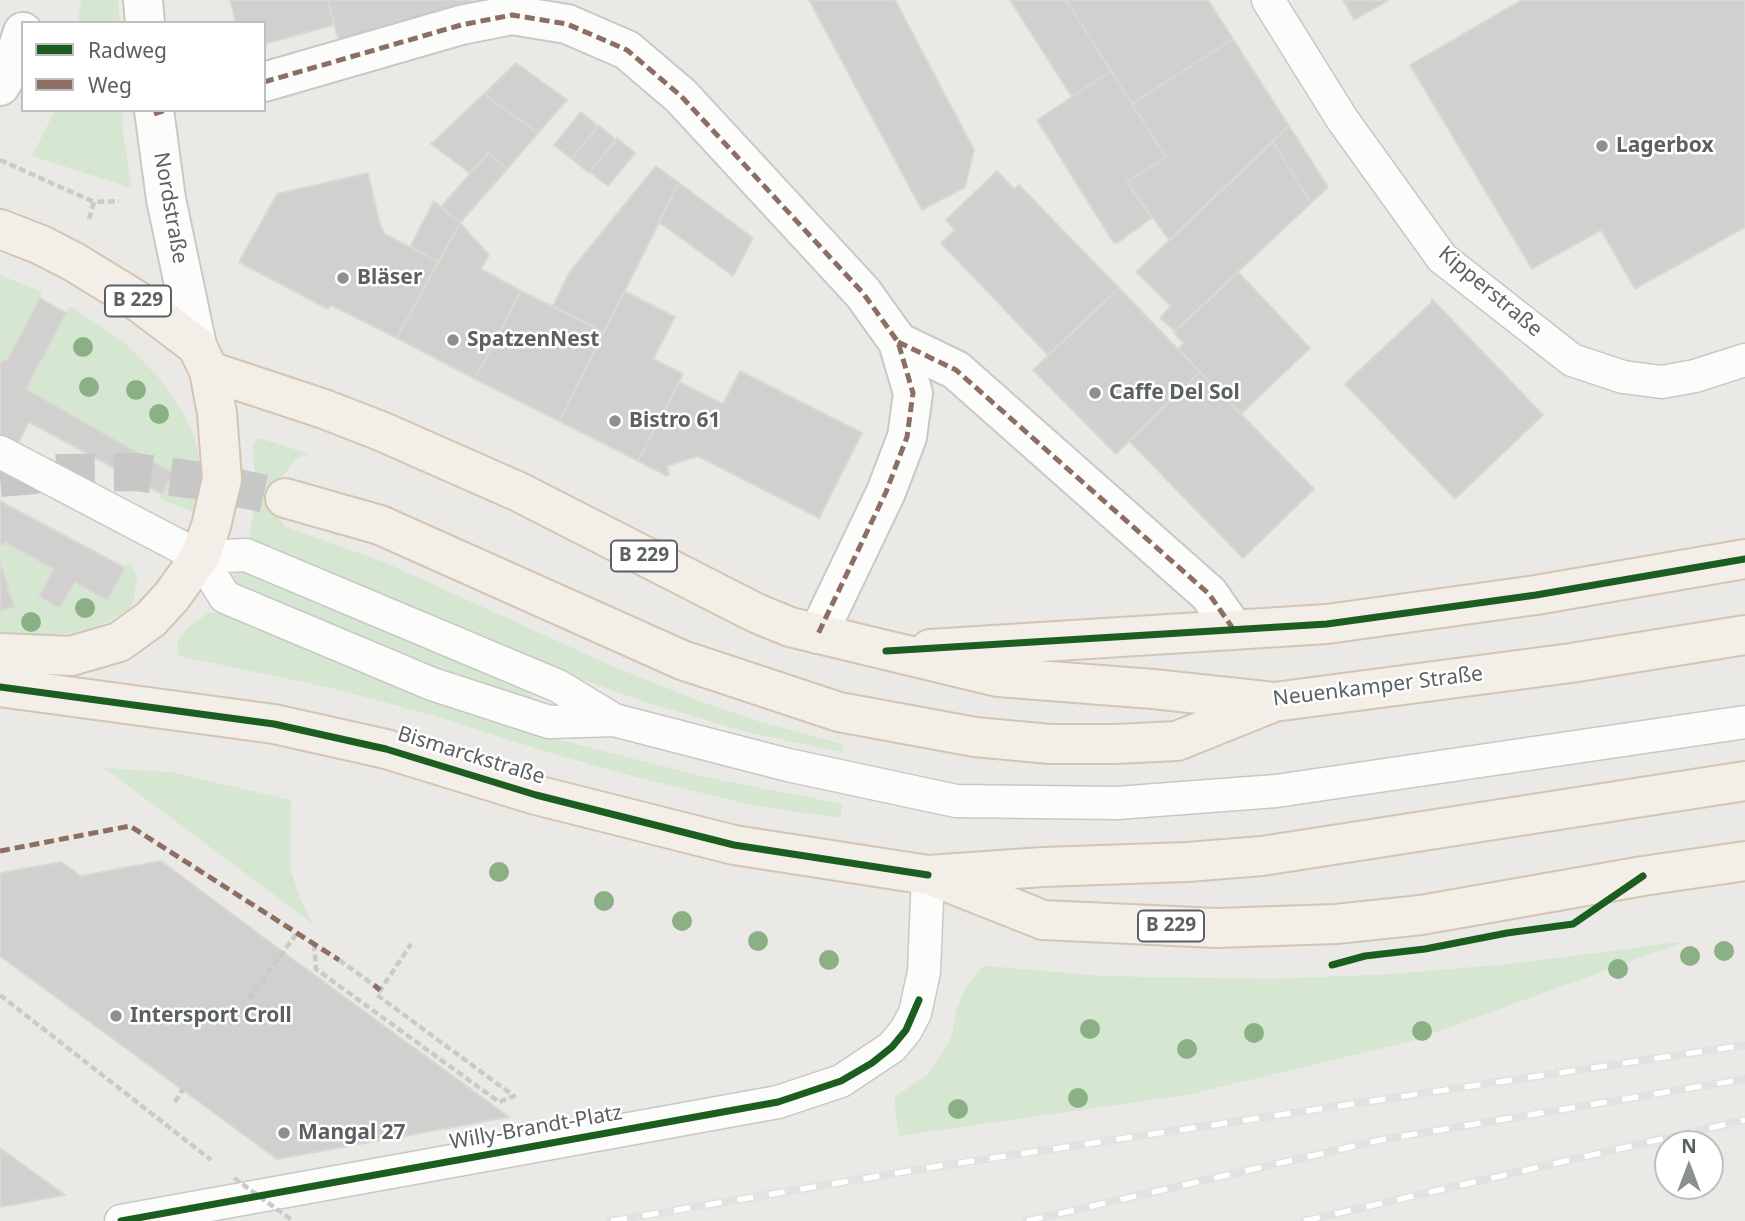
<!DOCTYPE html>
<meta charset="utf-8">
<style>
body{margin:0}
#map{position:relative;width:1745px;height:1221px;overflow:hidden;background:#ebe9e6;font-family:"Noto Sans",sans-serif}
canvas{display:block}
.legend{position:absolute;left:21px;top:21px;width:245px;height:91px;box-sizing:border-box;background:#fff;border:2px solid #bdbfc1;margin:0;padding:9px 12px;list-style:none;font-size:21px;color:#5b6063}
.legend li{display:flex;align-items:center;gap:14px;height:35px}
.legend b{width:35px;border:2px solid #bdbfc1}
.north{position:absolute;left:1654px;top:1130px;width:70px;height:70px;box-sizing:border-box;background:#fff;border:2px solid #bdbfc1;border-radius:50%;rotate:0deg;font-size:19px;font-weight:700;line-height:28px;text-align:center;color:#5b6063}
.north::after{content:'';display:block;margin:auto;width:24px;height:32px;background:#8d9091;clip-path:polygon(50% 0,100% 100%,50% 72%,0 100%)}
</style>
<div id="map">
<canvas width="1745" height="1221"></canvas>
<ul class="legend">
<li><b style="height:9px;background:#1b5e20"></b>Radweg</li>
<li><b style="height:9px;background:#8d6e63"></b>Weg</li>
</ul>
<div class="north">N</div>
</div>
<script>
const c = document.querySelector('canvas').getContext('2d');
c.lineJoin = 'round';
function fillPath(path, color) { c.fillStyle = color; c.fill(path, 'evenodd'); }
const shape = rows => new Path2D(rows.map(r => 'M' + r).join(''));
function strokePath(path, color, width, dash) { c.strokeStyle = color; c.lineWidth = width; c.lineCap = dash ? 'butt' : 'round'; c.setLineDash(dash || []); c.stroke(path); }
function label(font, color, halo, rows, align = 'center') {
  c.font = font + ' "Noto Sans",sans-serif'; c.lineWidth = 5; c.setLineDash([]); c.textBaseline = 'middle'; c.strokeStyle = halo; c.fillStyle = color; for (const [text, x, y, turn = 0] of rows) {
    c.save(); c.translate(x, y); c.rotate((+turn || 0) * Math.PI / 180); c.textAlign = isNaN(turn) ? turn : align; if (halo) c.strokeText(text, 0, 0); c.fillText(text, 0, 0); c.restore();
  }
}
fillPath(shape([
 [81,0,118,0,120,23,78,23],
 [55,110,122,110,123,130,131,188,32,156],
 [0,275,42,292,8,359,0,363],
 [70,306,124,342,162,381,184,414,195,438,201,469,200,491,192,512,160,498,172,472,26,389],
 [260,438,309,454,296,459,278,482,275,498,277,516,286,527,384,562,612,666,705,703,761,722,842,744,842,752,750,733,645,702,530,661,249,539,256,494,253,445,255,441],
 [6,543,54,569,39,596,60,608,75,582,107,600,128,563,133,567,137,576,134,600,128,610,106,623,79,632,48,636,0,632,0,611,14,607,0,562,0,546],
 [241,567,533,693,533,696,528,701,389,653,232,584,234,573],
 [220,612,490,717,568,742,705,777,842,804,841,818,756,806,632,776,550,753,435,716,331,688,179,656,177,648,178,641,186,630,207,613],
 [104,768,170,772,291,800,290,868,301,901,313,924],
 [1686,941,1412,1041,1187,1095,899,1136,894,1097,926,1076,939,1058,952,1036,957,1008,967,985,982,968,987,966,1102,976,1270,979,1392,974,1519,963]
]), '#d6e7d1');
const building = shape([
 [230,0,328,0,334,25,264,44,264,23,236,23,230,0],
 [328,0,480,0,339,42,328,0],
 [809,0,895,0,974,150,965,187,922,210,809,0],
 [1010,0,1066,0,1111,71,1072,97,1010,0],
 [1066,0,1208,0,1233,39,1132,104,1066,0],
 [1343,0,1389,0,1354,20,1343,0],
 [1522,0,1745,0,1745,227,1635,289,1601,230,1532,269,1410,65,1522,0],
 [1233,39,1289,126,1169,240,1127,182,1166,157,1132,104,1233,39],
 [516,63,567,100,538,133,484,94,516,63],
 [1111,71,1166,157,1127,182,1152,218,1117,243,1113,242,1037,120,1111,71],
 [484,94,538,133,507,169,488,153,470,173,431,144,484,94],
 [581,112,598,126,572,159,554,145,581,112],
 [599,125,616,140,589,173,572,159,599,125],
 [1289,126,1328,187,1311,203,1273,142,1289,126],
 [617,138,635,153,608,186,590,172,617,138],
 [1273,142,1311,203,1175,331,1160,318,1171,306,1136,272,1273,142],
 [488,153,507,169,460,223,441,207,488,153],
 [656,166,679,183,604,332,553,306,569,273,656,166],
 [997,171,1014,189,1019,185,1119,288,1048,355,941,243,955,230,946,220,997,171],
 [368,173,380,225,385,234,438,262,397,338,331,305,328,309,239,262,277,194,368,173],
 [679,183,753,238,733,276,659,222,679,183],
 [434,201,460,223,438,262,410,247,434,201],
 [460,223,489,255,481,269,521,291,475,379,397,338,460,223],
 [1238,272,1310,348,1241,414,1178,349,1184,343,1174,333,1238,272],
 [1119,288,1200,372,1116,454,1033,370,1119,288],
 [521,291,604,332,559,421,475,379,521,291],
 [624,291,675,317,653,359,683,374,638,461,559,421,624,291],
 [40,298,66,313,26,389,173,473,162,494,29,422,0,477,0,363,8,359,40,298],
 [1432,299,1543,415,1455,499,1345,384,1431,303,1432,299],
 [740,371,862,433,819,518,698,456,667,466,669,474,667,476,638,461,679,382,723,404,740,371],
 [1200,372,1314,489,1243,558,1129,441,1200,372],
 [0,501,125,568,107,600,75,582,60,608,39,596,54,569,6,543,0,546,0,501],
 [0,562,14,607,0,611,0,562],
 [161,861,294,960,509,1117,277,1159,0,956,0,873,61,862,81,876,161,861],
 [0,1148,65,1195,0,1207,0,1148]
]);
fillPath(building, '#d1d0ce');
strokePath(building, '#dad8d5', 2);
strokePath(shape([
 [0,478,60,473,136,472,210,482,285,498]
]), '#c7c7c5', 38, [38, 19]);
const lane = shape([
 [1268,0,1342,119,1442,258,1572,360,1623,377,1662,382,1695,376,1745,360],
 [0,452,200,557,225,597,432,684,549,722,614,720,788,765,956,801,1117,803,1276,791,1745,722],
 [200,557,246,555,558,686,614,720],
 [121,1221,778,1102,841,1081,892,1047,906,1030,915,1013,924,972,928,875]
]);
const street = shape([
 [264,82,461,25,512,15,567,24,627,50,681,96,863,293,898,342,913,393,907,437,886,492,818,634],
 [898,342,956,370,1209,594,1234,630]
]);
const secondary = shape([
 [143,0,145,23],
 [0,86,12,65,23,32],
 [154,110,166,199,197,346]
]);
const primary = shape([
 [0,229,41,245,74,262,136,300,197,346,209,371,217,413,222,479,211,526,200,557,172,596,151,619,119,642,71,656,0,653],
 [209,371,324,409,383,432,519,492,756,613,790,627,998,677,1153,689,1274,702,1571,663,1745,635],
 [285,498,380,525,682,660,839,712,975,737,1050,744,1116,744,1177,741,1269,704],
 [930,649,1327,624,1536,595,1745,559],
 [0,687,274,724,386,749,536,795,734,845,928,875,1043,867,1187,862,1262,856,1745,781],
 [937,878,1043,920,1217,928,1336,924,1421,915,1643,876,1745,861]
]);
strokePath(lane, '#c7c8c7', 35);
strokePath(street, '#c7c8c7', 42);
strokePath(secondary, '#c7c8c7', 42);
strokePath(primary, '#d3c5b3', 42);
strokePath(shape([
 [0,160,94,202],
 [89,219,94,202,119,201],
 [314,944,316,969,499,1102,514,1096,377,995,411,944],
 [339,960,374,985],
 [0,995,211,1160],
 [249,999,297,933],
 [175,1102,183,1089]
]), '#c6ccc8', 4.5, [7, 3.5]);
strokePath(lane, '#fcfcfb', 32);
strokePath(street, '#fcfcfb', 38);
strokePath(secondary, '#fcfcfb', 38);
strokePath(primary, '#f3eee7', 38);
const rail = shape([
 [611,1221,933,1167,1745,1045],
 [1027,1221,1385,1139,1745,1079],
 [1304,1221,1745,1120]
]);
strokePath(rail, '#e2e2e2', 8);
strokePath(rail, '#fff', 5, [16]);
strokePath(shape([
 [234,1178,293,1221]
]), '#c6ccc8', 4.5, [7, 3.5]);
strokePath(shape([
 [264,82,461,25,512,15,567,24,627,50,681,96,863,293,898,342,913,393,907,437,886,492,818,634],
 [154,114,166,110],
 [898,342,956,370,1209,594,1234,630],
 [0,851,130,826,339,960],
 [374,985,380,990]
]), '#8d6e63', 5, [10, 5]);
strokePath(shape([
 [886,651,1327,624,1536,595,1745,559],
 [0,687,274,724,386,749,536,795,734,845,928,875],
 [1332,965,1365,956,1425,949,1507,933,1573,924,1643,876],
 [121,1221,778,1102,841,1081,872,1063,892,1047,906,1030,919,1000]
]), '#1b5e20', 7);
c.fillStyle = '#8cb085';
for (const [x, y] of [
 [83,347],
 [89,387],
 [136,390],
 [159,414],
 [85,608],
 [31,622],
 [499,872],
 [604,901],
 [682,921],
 [758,941],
 [1724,951],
 [1690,956],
 [829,960],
 [1618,969],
 [1090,1029],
 [1422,1031],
 [1254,1033],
 [1187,1049],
 [1078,1098],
 [958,1109]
]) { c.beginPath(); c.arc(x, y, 10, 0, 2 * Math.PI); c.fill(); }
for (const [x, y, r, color] of [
 [1602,146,7,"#8d9091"],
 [343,278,7,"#8d9091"],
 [453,340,7,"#8d9091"],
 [1095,393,7,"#8d9091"],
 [615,421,7,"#8d9091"],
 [116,1016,7,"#8d9091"],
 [284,1133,7,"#8d9091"]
]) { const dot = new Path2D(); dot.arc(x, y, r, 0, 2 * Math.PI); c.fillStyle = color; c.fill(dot); strokePath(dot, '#fff', 2.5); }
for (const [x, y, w] of [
 [138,301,66],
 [644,556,66],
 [1171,926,66]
]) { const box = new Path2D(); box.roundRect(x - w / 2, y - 15.5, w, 31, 5); c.fillStyle = '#fff'; c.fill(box); strokePath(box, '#5b6063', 2); }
label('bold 19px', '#5b6063', null, [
 ["B 229",138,301],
 ["B 229",644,556],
 ["B 229",1171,926]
]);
label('bold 21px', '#5b6063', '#fff', [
 ["Lagerbox",1616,146],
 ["Bläser",357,278],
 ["SpatzenNest",467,340],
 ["Caffe Del Sol",1109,393],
 ["Bistro 61",629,421],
 ["Intersport Croll",130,1016],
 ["Mangal 27",298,1133]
], 'left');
label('21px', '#5b6063', '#fff', [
 ["Nordstraße",170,208,80],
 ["Kipperstraße",1490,292,40],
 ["Neuenkamper Straße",1378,687,-7],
 ["Bismarckstraße",471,756,17],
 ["Willy-Brandt-Platz",536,1128,-10]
]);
</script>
